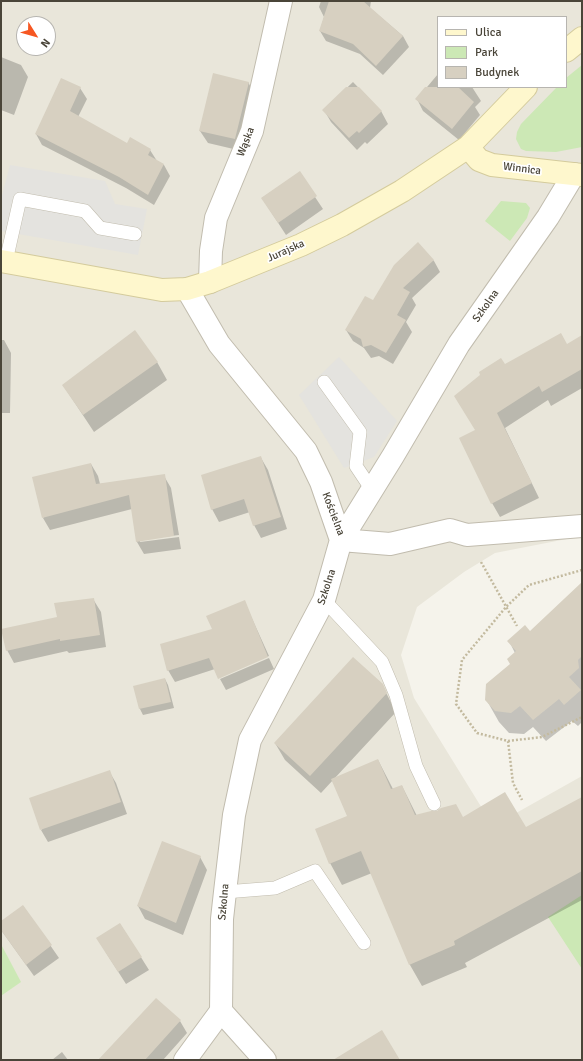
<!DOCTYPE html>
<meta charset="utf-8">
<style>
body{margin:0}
#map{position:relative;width:583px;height:1061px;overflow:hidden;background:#f5f3eb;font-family:Signika,sans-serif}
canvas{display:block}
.frame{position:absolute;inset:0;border:2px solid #4a4539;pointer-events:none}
.legend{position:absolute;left:437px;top:16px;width:130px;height:72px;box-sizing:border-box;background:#fff;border:1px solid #b7b5b0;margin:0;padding:5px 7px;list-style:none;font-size:12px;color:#4a4539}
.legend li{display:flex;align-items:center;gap:8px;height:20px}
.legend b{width:20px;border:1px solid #b7b5b0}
.north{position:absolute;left:16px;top:16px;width:40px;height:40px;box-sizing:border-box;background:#fff;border:1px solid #b7b5b0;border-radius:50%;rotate:127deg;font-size:11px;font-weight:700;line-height:16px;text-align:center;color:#4a4539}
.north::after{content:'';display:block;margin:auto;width:14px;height:18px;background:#f65722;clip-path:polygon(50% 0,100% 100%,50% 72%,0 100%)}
</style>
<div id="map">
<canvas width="583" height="1061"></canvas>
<div class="frame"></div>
<ul class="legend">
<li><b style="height:5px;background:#fef7cd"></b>Ulica</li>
<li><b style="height:11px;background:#cce8b5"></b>Park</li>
<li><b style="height:11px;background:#d7d0c1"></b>Budynek</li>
</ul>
<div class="north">N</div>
</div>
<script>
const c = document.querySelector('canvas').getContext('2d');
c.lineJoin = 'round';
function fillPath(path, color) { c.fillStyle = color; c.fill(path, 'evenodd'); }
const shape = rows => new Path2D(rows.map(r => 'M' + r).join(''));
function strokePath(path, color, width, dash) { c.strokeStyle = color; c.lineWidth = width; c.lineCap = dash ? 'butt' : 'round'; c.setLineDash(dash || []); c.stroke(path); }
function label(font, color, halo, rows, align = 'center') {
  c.font = font + ' Signika,sans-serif'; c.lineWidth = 3.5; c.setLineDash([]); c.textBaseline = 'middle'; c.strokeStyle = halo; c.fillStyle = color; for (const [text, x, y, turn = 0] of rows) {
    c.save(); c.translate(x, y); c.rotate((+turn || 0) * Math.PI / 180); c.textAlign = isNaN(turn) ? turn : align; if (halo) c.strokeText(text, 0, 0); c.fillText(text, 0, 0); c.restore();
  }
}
fillPath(shape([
 [1,1,582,1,582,536,495,553,464,572,417,607,401,655,414,698,493,826,582,776,582,1060,1,1060,1,996,20,982,1,944],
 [438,17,566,17,566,87,438,87],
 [24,24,48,24,48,48,24,48]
]), '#e9e6da');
fillPath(shape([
 [582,65,582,147,556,152,526,151,521,149,516,139,517,132,521,124,557,87,566,87,566,78],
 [501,201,526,203,530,208,527,218,510,241,485,221],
 [582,895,582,969,548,917],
 [1,944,21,982,1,996]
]), '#cce8b5');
fillPath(shape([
 [10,165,105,181,115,204,147,209,138,255,1,231,1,199],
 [339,357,397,421,374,457,344,468,299,395]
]), '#e4e3df');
fillPath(shape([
 [321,1,371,1,370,8,403,36,409,47,383,75,360,54,326,41,320,31,324,17,319,7],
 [1,57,21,65,28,77,14,115,1,110],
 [438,74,438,87,472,87,481,101,475,107,480,115,459,140,423,111,417,99],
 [248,82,255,95,242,151,208,143,200,131],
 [353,82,381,111,388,124,367,144,365,142,357,150,331,122,324,110],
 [80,88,87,99,78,117,127,145,150,150,157,161,164,165,170,176,154,205,126,188,42,145,36,134],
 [299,173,323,209,286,235,262,198],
 [418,244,434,261,440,272,412,298,416,305,406,322,412,332,393,364,379,356,371,358,364,348,353,341,346,330,373,302],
 [582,337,582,388,551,406,548,400,505,428,539,498,500,517,492,503,476,430,504,366,567,345],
 [1,340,4,340,11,353,10,413,1,413],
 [157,362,167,380,94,432,63,385],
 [261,458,268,470,287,529,261,538,254,525,250,512,219,522,212,509],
 [91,464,98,476,100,484,164,476,171,488,179,535,140,540,140,542,179,537,181,549,144,554,137,542,132,509,50,530,43,518],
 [582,587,582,722,578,726,572,721,546,741,533,727,524,734,509,733,499,722,486,699,511,665,515,653,509,641,530,632],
 [93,599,101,612,106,647,69,653,67,651,14,663,7,650,58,618],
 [244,601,269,656,219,677,215,669,175,682,168,670],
 [269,658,274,669,226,690,220,679],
 [165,679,168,685,174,708,143,715,140,709,134,687],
 [382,685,396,712,334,779,378,760,393,789,402,786,417,816,463,819,525,829,582,803,582,900,465,963,467,967,422,986,410,965,372,873,342,885,330,863,348,817,333,780,321,793,285,760,275,743],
 [109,771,116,783,127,814,48,842,41,830],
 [200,857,207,870,183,935,145,919,138,906],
 [23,906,59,958,34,976,1,930,1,922],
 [120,924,149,970,126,984,105,951],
 [180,1021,187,1033,163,1060,100,1060],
 [62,1052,68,1060,52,1060]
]), '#0003');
fillPath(shape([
 [329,1,363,1,403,36,376,66,353,44,319,31],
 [213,73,249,82,235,139,199,131],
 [61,78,81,87,70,111,127,143,130,137,151,149,148,155,164,164,148,195,119,177,35,134],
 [346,87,359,87,382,111,359,133,357,131,349,138,322,110],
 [425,87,458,87,474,102,452,129,415,99],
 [300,171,317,196,278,223,261,198],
 [418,242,434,260,403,288,410,292,397,315,406,320,386,353,371,345,363,347,361,339,345,330,365,296,373,300,394,265],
 [135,330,158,362,83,415,62,385],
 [561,333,567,344,582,335,582,369,542,392,539,386,497,413,532,483,491,504,459,438,475,430,454,396,480,375,479,372,501,358,505,364],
 [261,456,281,517,253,526,244,499,211,510,201,475],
 [91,463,96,484,165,474,174,536,136,542,129,495,42,518,32,477],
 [582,582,582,656,578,660,579,668,569,677,581,690,564,705,559,699,533,720,520,706,511,713,495,711,485,700,486,684,510,664,507,659,516,651,507,641,525,625,530,631],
 [94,598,100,635,60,641,60,639,6,651,1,629,57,617,54,603],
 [245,600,268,657,218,679,209,658,167,671,160,644,212,629,206,616],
 [353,657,383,684,387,693,310,776,274,743],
 [165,678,171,702,139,709,133,686],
 [378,759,391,789,402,785,415,815,431,811,437,811,441,808,456,804,463,817,505,792,526,827,582,797,582,871,454,941,455,945,409,965,361,851,329,864,315,829,347,816,331,779],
 [110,770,121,802,40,830,29,798],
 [162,841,201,856,176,923,137,906],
 [23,905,52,945,26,965,1,930,1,921],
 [120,923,142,957,118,972,96,938],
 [156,998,181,1020,145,1060,98,1060],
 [382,1030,400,1060,333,1060]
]), '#d7d0c1');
const lane = shape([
 [6,261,20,199,85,211,100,228,135,234],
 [324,382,360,432,356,466,372,490],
 [324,600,382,662,396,695,416,766,434,804],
 [225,892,275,888,315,871,364,943]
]);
const street = shape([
 [210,282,211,251,216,218,252,131,281,1],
 [187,289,219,344,306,451,321,482,341,540],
 [341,540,390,544,450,530,467,535,582,526],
 [221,1011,265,1060],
 [185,1060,221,1011,222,919,225,892,234,815,250,740,324,600,341,540,393,456,459,344,548,217,574,174]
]);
const secondary = shape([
 [566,51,582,38],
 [468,147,479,160,492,165,582,175],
 [1,261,162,290,187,289,210,282,301,245,342,225,402,191,468,147,526,87]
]);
strokePath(lane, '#c1bcae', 14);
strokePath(street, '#c1bcae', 24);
strokePath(secondary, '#d4cb9c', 24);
strokePath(shape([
 [481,562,517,626],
 [582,570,529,585,506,607,462,660,456,704,477,733,508,741,542,737,582,717],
 [508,741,513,783,522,800]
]), '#c3ba9f', 2.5, [2, 2]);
strokePath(lane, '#fff', 13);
strokePath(street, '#fff', 22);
strokePath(secondary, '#fef7cd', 22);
label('11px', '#4a4539', '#fff', [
 ["Wąska",246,142,-69],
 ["Winnica",522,169,7],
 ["Jurajska",286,251,-24],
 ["Szkolna",486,306,-55],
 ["Kościelna",333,514,69],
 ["Szkolna",327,587,-72],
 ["Szkolna",224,902,-85]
]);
</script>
